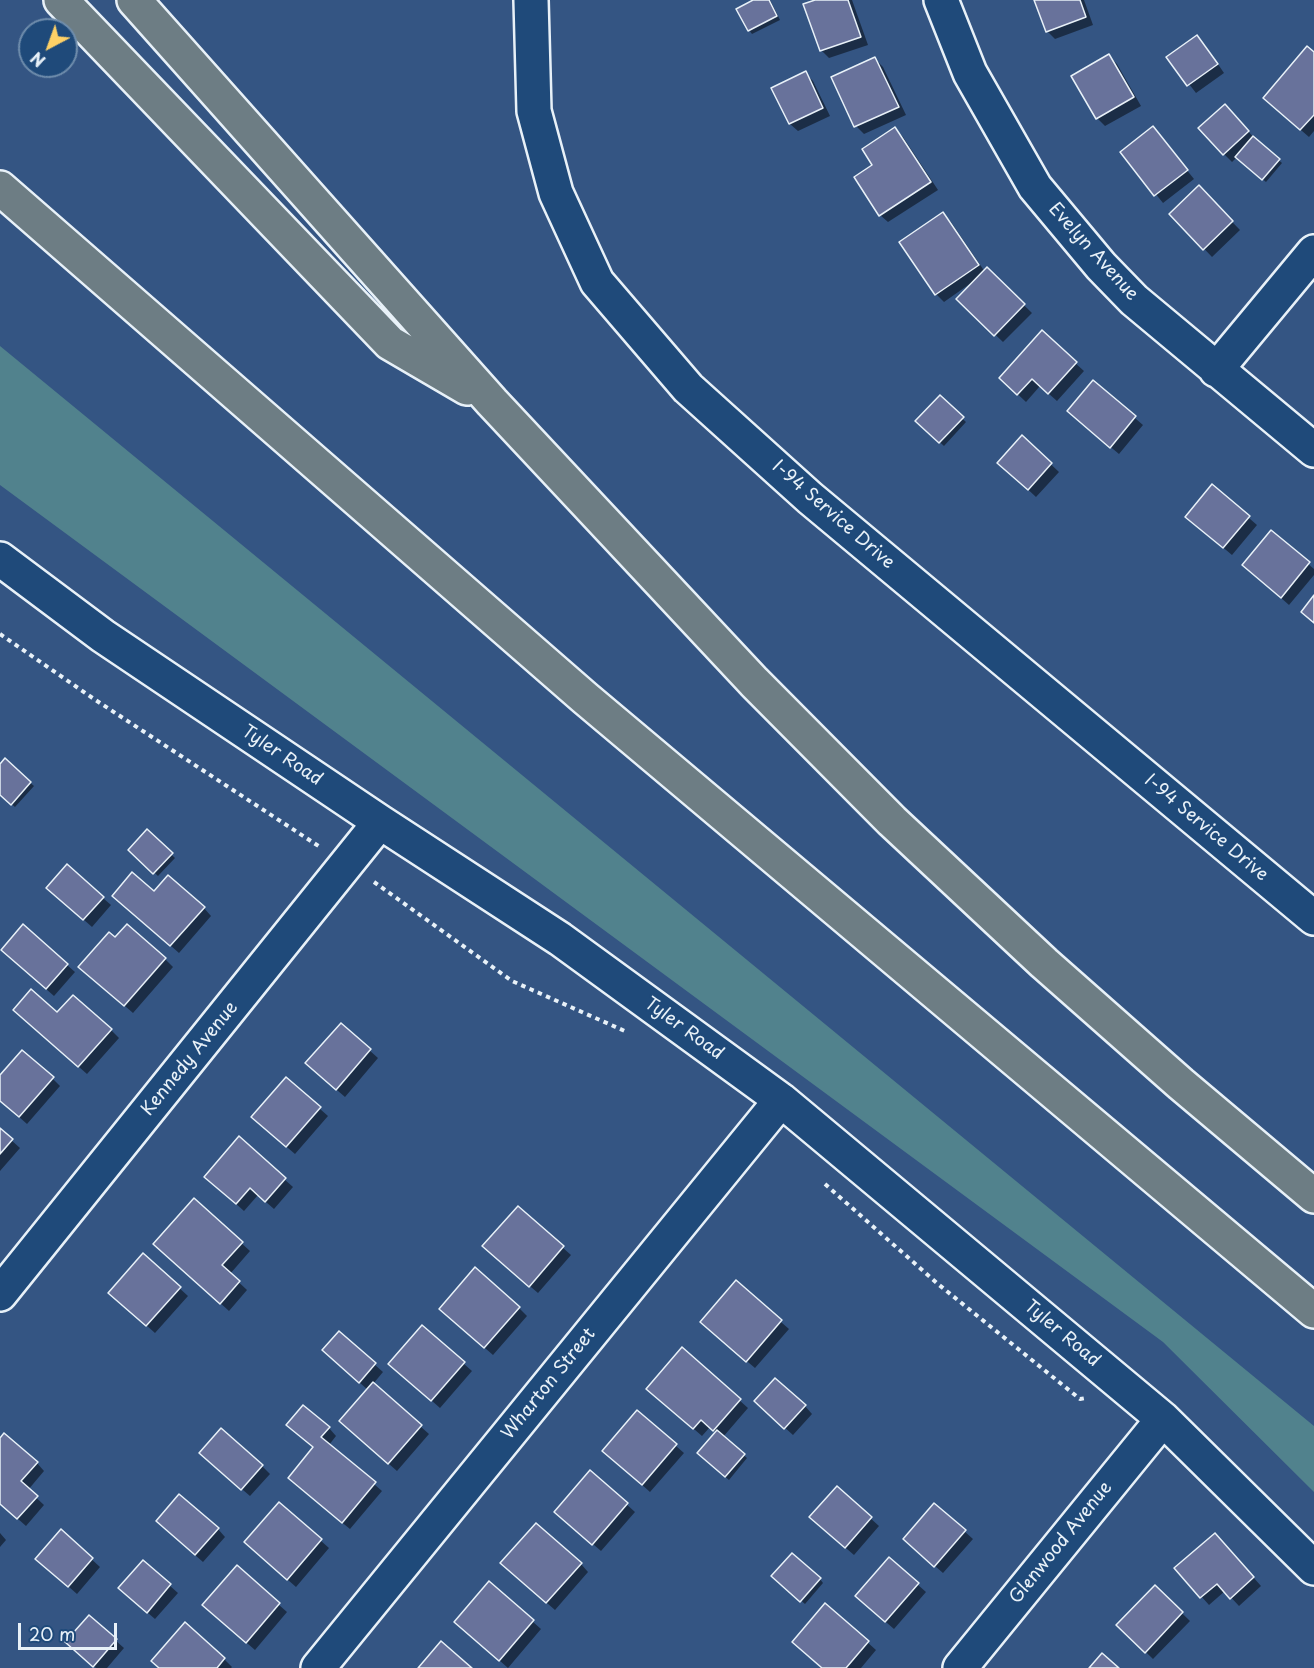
<!DOCTYPE html>
<style>
body{margin:0}
#map{position:relative;width:1314px;height:1668px;overflow:hidden;background:#345583;font-family:"Playpen Sans",sans-serif}
canvas{display:block}
.north{position:absolute;left:18px;top:18px;width:60px;height:60px;box-sizing:border-box;background:#1f4a7a;border:2px solid #6f8dac;border-radius:50%;rotate:221deg;font-size:16px;font-weight:700;line-height:24px;text-align:center;color:#e8f1f8}
.north::after{content:'';display:block;margin:auto;width:21px;height:27px;background:#ffd166;clip-path:polygon(50% 0,100% 100%,50% 72%,0 100%)}
.scale{position:absolute;left:18px;top:1623px;width:99px;height:27px;box-sizing:border-box;border:3px solid #e8f1f8;border-top:0;padding-left:8px;font-size:18px;line-height:21px;white-space:nowrap;color:#e8f1f8;-webkit-text-stroke:4px #1f4a7a;paint-order:stroke}
</style>
<div id="map">
<canvas width="1314" height="1668"></canvas>
<div class="north">N</div>
<div class="scale">20 m</div>
</div>
<script>
const c = document.querySelector('canvas').getContext('2d');
c.lineJoin = 'round';
function fillPath(path, color) { c.fillStyle = color; c.fill(path, 'evenodd'); }
const shape = rows => new Path2D(rows.map(r => 'M' + r).join(''));
function strokePath(path, color, width, dash) { c.strokeStyle = color; c.lineWidth = width; c.lineCap = dash ? 'butt' : 'round'; c.setLineDash(dash || []); c.stroke(path); }
function label(font, color, halo, rows, align = 'center') {
  c.font = font + ' "Playpen Sans",sans-serif'; c.lineWidth = 4.5; c.setLineDash([]); c.textBaseline = 'middle'; c.strokeStyle = halo; c.fillStyle = color; for (const [text, x, y, turn = 0] of rows) {
    c.save(); c.translate(x, y); c.rotate((+turn || 0) * Math.PI / 180); c.textAlign = isNaN(turn) ? turn : align; if (halo) c.strokeText(text, 0, 0); c.fillText(text, 0, 0); c.restore();
  }
}
fillPath(shape([
 [0,346,1314,1426,1314,1492,1163,1342,0,485]
]), '#51828d');
fillPath(shape([
 [757,0,770,0,780,20,752,34,749,30],
 [819,0,852,0,868,45,829,58,821,50],
 [1036,0,1084,0,1093,25,1055,39,1047,31],
 [1197,37,1205,45,1224,73,1196,93,1168,57],
 [1314,54,1314,131,1309,137,1273,106],
 [1109,56,1117,64,1141,106,1105,126,1097,118],
 [875,59,883,67,906,115,864,134,856,126],
 [805,73,813,81,830,116,798,131,790,124,773,88],
 [1233,114,1255,139,1282,163,1266,182,1237,157,1232,162,1224,154],
 [1153,128,1194,179,1163,203,1122,152],
 [895,129,903,137,938,190,888,222,880,215,874,165],
 [1198,187,1240,230,1212,257,1171,214],
 [943,214,951,222,985,272,987,269,1032,313,1003,342,958,299,971,283,944,302,936,294],
 [1042,333,1084,371,1057,401,1040,386,1026,402,1009,386],
 [1093,382,1143,425,1119,454,1077,419],
 [940,397,966,422,944,446,917,421],
 [1022,437,1059,472,1036,497,1007,470],
 [1212,486,1257,525,1232,555,1195,524],
 [1271,532,1314,569,1314,575,1289,605,1244,565],
 [5,761,34,786,15,807,0,794,0,766],
 [147,831,175,858,158,876,130,850],
 [154,893,204,908,211,916,179,953,122,903],
 [56,895,103,898,111,905,92,927],
 [115,939,165,959,173,967,133,1013,88,974],
 [11,958,67,965,75,972,54,996],
 [58,1015,111,1030,119,1038,87,1074,23,1018],
 [341,1025,378,1058,345,1097,315,1071],
 [0,1077,52,1078,60,1086,27,1124,0,1100],
 [286,1079,328,1116,295,1154,261,1125],
 [0,1130,20,1148,0,1171],
 [239,1139,293,1187,274,1209,258,1195,244,1211,214,1184],
 [194,1200,250,1251,230,1274,247,1290,229,1311,163,1251],
 [518,1208,571,1255,538,1293,492,1254],
 [143,1255,188,1296,155,1333,118,1300],
 [736,1283,789,1329,755,1368,710,1330],
 [519,1308,527,1316,493,1355,448,1316],
 [422,1327,472,1371,440,1408,398,1371],
 [339,1333,383,1372,373,1384,429,1434,397,1471,349,1429,368,1390,332,1358],
 [682,1349,748,1408,723,1437,747,1458,729,1480,702,1457,717,1433,710,1427,702,1436,656,1396],
 [805,1406,812,1414,793,1435,764,1409],
 [637,1412,684,1453,650,1492,612,1458],
 [329,1428,336,1436,329,1445,382,1491,350,1529,297,1486,315,1448,296,1432],
 [0,1441,37,1463,44,1471,28,1490,44,1505,26,1526,0,1503],
 [209,1461,262,1466,270,1474,250,1496],
 [591,1472,635,1512,601,1551,564,1519],
 [837,1488,879,1526,854,1555,819,1525],
 [279,1504,329,1548,296,1587,254,1550],
 [935,1505,973,1539,943,1573,913,1547],
 [165,1529,218,1529,225,1537,203,1562],
 [61,1531,100,1567,77,1594,45,1566],
 [0,1533,6,1540,0,1547],
 [1223,1543,1261,1586,1239,1606,1225,1591,1209,1605,1176,1568],
 [889,1559,926,1592,894,1629,865,1604],
 [143,1562,178,1593,155,1619,128,1596],
 [581,1564,588,1572,555,1610,510,1571],
 [237,1568,287,1612,255,1650,212,1613],
 [820,1579,823,1583,805,1604,777,1580],
 [489,1583,541,1629,508,1668,464,1629],
 [1155,1587,1190,1621,1153,1659,1118,1625],
 [826,1605,876,1650,861,1668,823,1668],
 [89,1617,124,1648,107,1668,96,1668,75,1650],
 [185,1624,224,1659,232,1667,231,1668,160,1668]
]), '#0007');
const building = shape([
 [753,0,769,0,777,16,748,31,736,9,753,0],
 [815,0,848,0,861,37,820,51,803,4,815,0],
 [1034,0,1080,0,1086,17,1046,32,1034,0],
 [1197,35,1218,64,1187,86,1166,57,1197,35],
 [1307,46,1314,52,1314,115,1300,130,1263,98,1307,46],
 [1109,54,1134,97,1096,119,1071,76,1109,54],
 [875,57,899,107,854,127,831,77,875,57],
 [806,71,823,108,789,124,771,88,806,71],
 [1225,104,1249,131,1223,155,1198,128,1225,104],
 [1153,126,1188,170,1154,196,1120,152,1153,126],
 [895,127,931,182,879,216,854,177,872,165,862,149,895,127],
 [1253,136,1280,159,1262,180,1235,157,1253,136],
 [1199,185,1233,221,1203,250,1169,214,1199,185],
 [943,212,979,265,935,295,899,242,943,212],
 [987,267,1025,304,994,336,956,299,987,267],
 [1042,330,1077,362,1048,394,1032,379,1017,395,999,378,1042,330],
 [1093,380,1136,416,1110,448,1067,411,1093,380],
 [940,395,964,417,939,443,915,421,940,395],
 [1022,435,1052,463,1028,490,997,463,1022,435],
 [1212,484,1250,516,1223,548,1185,517,1212,484],
 [1271,530,1310,562,1281,598,1242,565,1271,530],
 [1314,595,1314,623,1301,612,1314,595],
 [5,758,31,782,11,805,0,795,0,764,5,758],
 [147,829,173,853,153,874,128,850,147,829],
 [67,864,104,897,83,920,46,888,67,864],
 [132,872,154,891,168,875,205,907,170,946,112,896,132,872],
 [23,924,68,964,46,989,1,950,23,924],
 [127,924,166,958,124,1006,78,967,109,932,115,937,127,924],
 [31,989,57,1012,73,995,112,1029,78,1067,13,1010,31,989],
 [341,1023,371,1049,336,1090,305,1063,341,1023],
 [22,1050,54,1077,19,1117,0,1101,0,1075,22,1050],
 [286,1077,321,1107,286,1147,251,1117,286,1077],
 [0,1128,13,1139,0,1154,0,1128],
 [239,1136,286,1178,265,1202,250,1188,236,1204,204,1177,239,1136],
 [194,1198,243,1242,222,1265,240,1281,220,1304,153,1244,194,1198],
 [518,1206,564,1246,529,1287,482,1246,518,1206],
 [143,1253,181,1287,146,1326,108,1293,143,1253],
 [475,1267,520,1307,484,1348,439,1309,475,1267],
 [736,1280,782,1320,746,1362,700,1322,736,1280],
 [422,1325,465,1362,431,1401,388,1364,422,1325],
 [339,1331,376,1363,359,1383,322,1350,339,1331],
 [682,1347,741,1399,713,1431,701,1420,693,1429,646,1389,682,1347],
 [775,1378,806,1405,784,1429,754,1401,775,1378],
 [373,1382,422,1425,388,1464,339,1421,373,1382],
 [303,1405,330,1427,321,1437,376,1482,342,1523,288,1478,313,1447,286,1425,303,1405],
 [637,1410,677,1444,642,1485,602,1451,637,1410],
 [221,1428,263,1465,241,1490,199,1453,221,1428],
 [717,1430,745,1454,725,1477,697,1453,717,1430],
 [4,1433,38,1462,21,1481,38,1496,17,1519,0,1504,0,1438,4,1433],
 [590,1470,628,1503,592,1545,554,1512,590,1470],
 [837,1486,872,1517,845,1548,809,1517,837,1486],
 [179,1494,219,1528,195,1555,156,1521,179,1494],
 [279,1502,322,1539,287,1580,244,1542,279,1502],
 [934,1503,966,1530,934,1567,903,1539,934,1503],
 [536,1523,582,1563,546,1603,500,1563,536,1523],
 [61,1529,93,1558,68,1587,35,1559,61,1529],
 [1215,1533,1254,1577,1230,1599,1217,1584,1200,1598,1174,1568,1215,1533],
 [792,1553,821,1578,800,1602,771,1576,792,1553],
 [889,1557,919,1583,885,1622,855,1596,889,1557],
 [143,1560,171,1584,147,1613,118,1588,143,1560],
 [237,1565,280,1603,246,1643,202,1605,237,1565],
 [489,1581,534,1620,499,1661,454,1622,489,1581],
 [1155,1585,1183,1612,1145,1653,1116,1625,1155,1585],
 [825,1603,869,1641,846,1668,822,1668,792,1642,825,1603],
 [89,1615,117,1639,93,1667,65,1642,89,1615],
 [185,1622,225,1658,217,1668,159,1668,151,1661,185,1622],
 [441,1641,472,1668,418,1668,441,1641],
 [1102,1653,1119,1668,1089,1668,1102,1653]
]);
fillPath(building, '#68729b');
strokePath(building, '#e8f1f8', 1.5);
const minor = shape([
 [531,0,534,111,556,193,597,282,688,388,810,498,1314,918],
 [941,0,970,73,1035,187,1101,266,1134,300,1314,450],
 [1216,370,1314,252],
 [0,559,103,636,380,822,560,939,781,1100,1163,1419,1314,1568],
 [0,1294,380,822],
 [318,1668,781,1100],
 [960,1668,1163,1419]
]);
const motorway = shape([
 [61,0,390,343,467,388],
 [134,0,492,402,754,682,892,821,1044,963,1181,1084,1314,1196],
 [0,188,585,698,1314,1311]
]);
strokePath(minor, '#e8f1f8', 38);
strokePath(motorway, '#e8f1f8', 38);
strokePath(shape([
 [0,634,94,699,320,847],
 [374,882,512,981,627,1032],
 [825,1184,938,1284,1080,1399,1086,1398]
]), '#e8f1f8', 4, [4.5, 4.5]);
strokePath(minor, '#1f4a7a', 33);
strokePath(motorway, '#6d7d84', 33);
label('18px', '#e8f1f8', '#1f4a7a', [
 ["Evelyn Avenue",1093,252,48],
 ["I-94 Service Drive",833,515,41],
 ["Tyler Road",282,756,34],
 ["I-94 Service Drive",1206,828,40],
 ["Tyler Road",684,1029,36],
 ["Kennedy Avenue",190,1059,-51],
 ["Tyler Road",1062,1334,40],
 ["Wharton Street",549,1384,-51],
 ["Glenwood Avenue",1061,1543,-51]
]);
</script>
